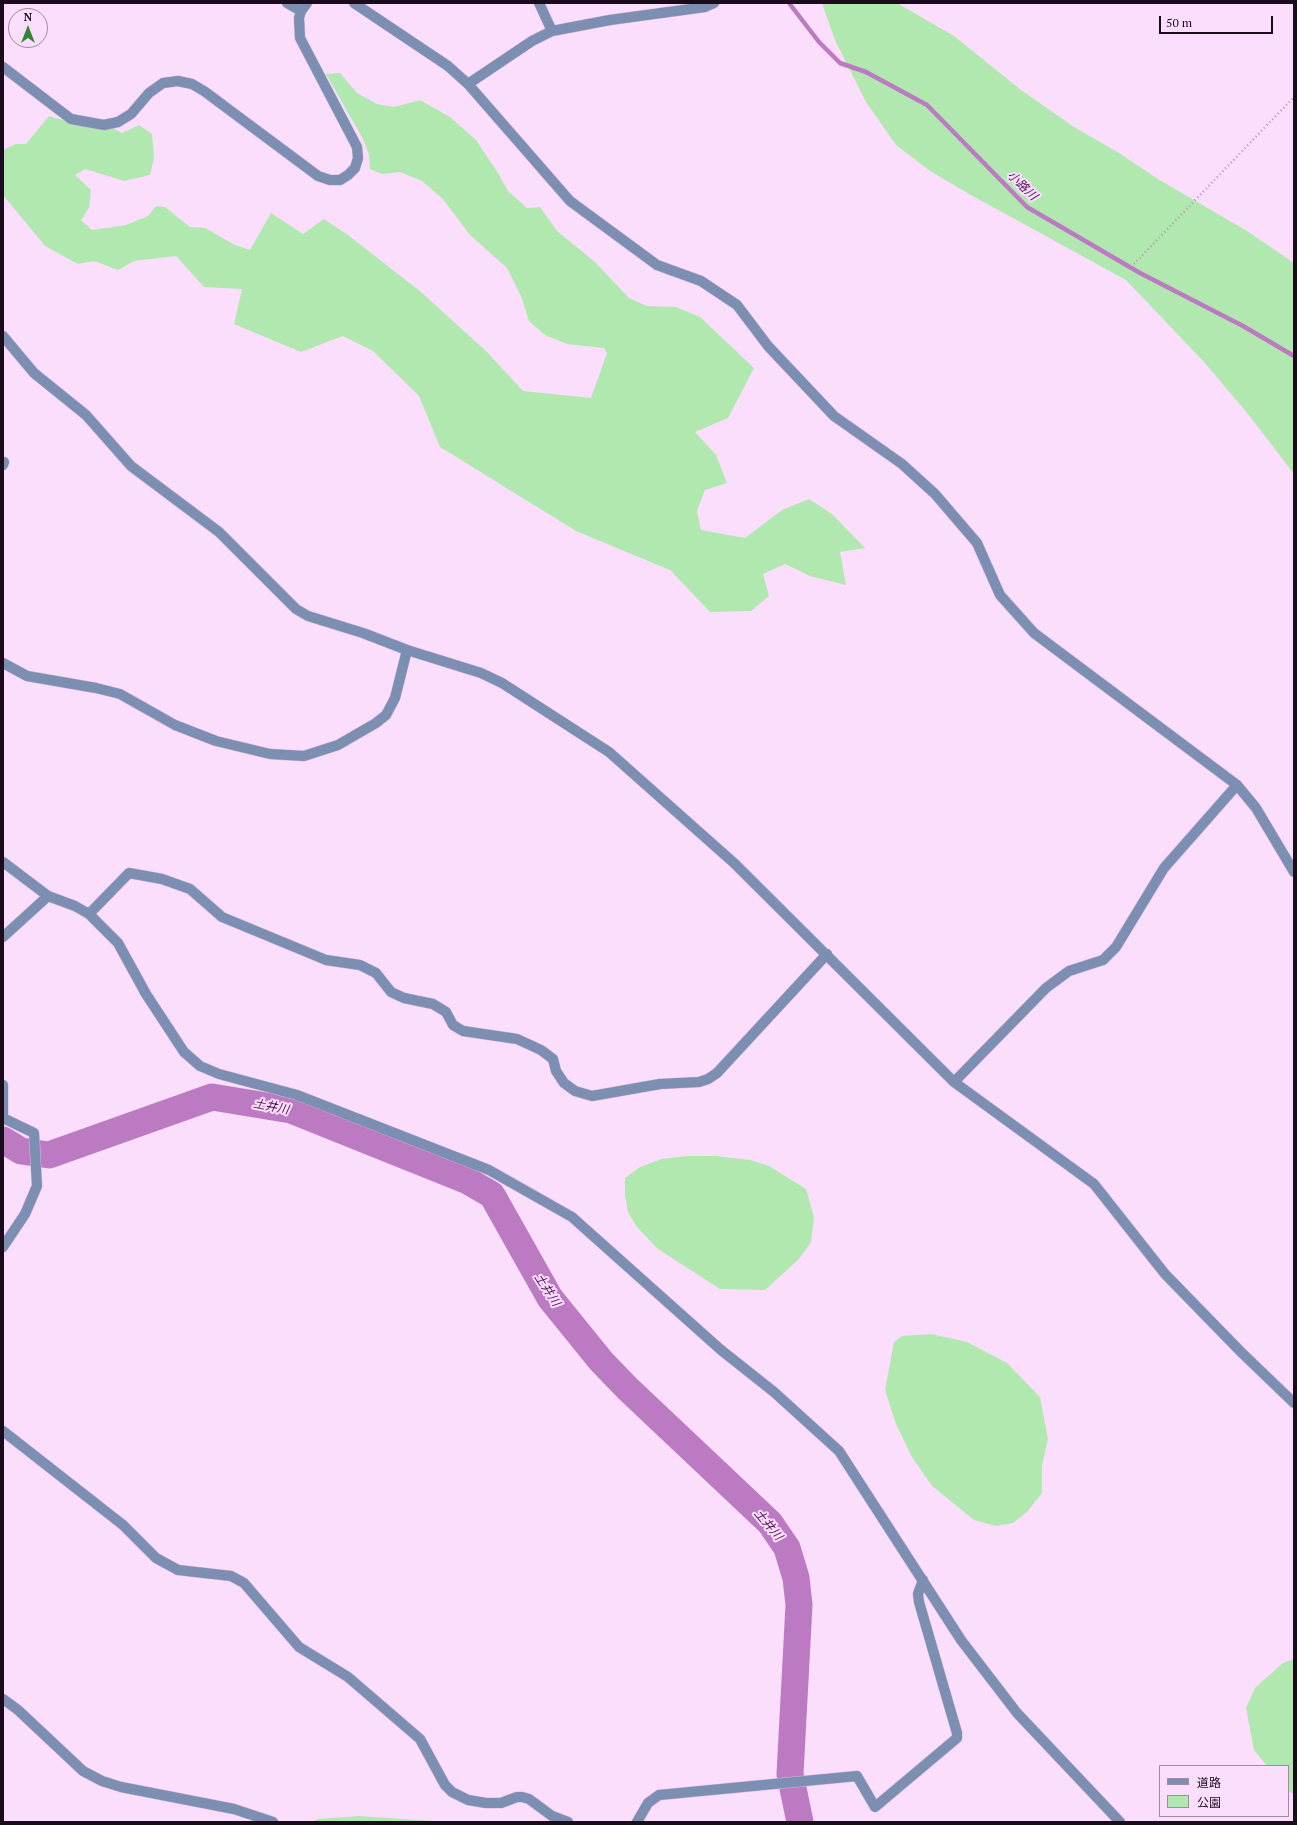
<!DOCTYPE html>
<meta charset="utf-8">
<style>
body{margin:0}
#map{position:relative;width:1297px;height:1825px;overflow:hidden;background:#fadefc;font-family:"PT Serif","Noto Sans JP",serif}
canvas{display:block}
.frame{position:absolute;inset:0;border:4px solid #1b0b1d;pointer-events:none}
.legend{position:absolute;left:1159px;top:1765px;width:130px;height:52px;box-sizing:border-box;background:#fadefc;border:1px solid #a18aa3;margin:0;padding:5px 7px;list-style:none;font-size:12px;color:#1b0b1d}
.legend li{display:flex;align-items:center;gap:8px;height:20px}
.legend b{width:20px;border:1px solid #a18aa3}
.north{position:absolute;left:8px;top:8px;width:40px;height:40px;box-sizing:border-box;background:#fadefc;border:1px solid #a18aa3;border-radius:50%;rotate:0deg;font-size:11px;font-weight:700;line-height:16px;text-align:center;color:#1b0b1d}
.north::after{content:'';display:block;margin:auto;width:14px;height:18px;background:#2f8634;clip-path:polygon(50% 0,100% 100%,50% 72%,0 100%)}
.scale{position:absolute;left:1159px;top:16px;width:114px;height:18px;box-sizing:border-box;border:2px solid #1b0b1d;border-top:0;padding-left:5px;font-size:12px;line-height:14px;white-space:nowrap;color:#1b0b1d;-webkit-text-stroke:3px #fadefc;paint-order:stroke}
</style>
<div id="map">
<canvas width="1297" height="1825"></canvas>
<div class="frame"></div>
<ul class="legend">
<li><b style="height:5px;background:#7c8eb1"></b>道路</li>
<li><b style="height:11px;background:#b1e8b0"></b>公園</li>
</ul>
<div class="north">N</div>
<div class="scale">50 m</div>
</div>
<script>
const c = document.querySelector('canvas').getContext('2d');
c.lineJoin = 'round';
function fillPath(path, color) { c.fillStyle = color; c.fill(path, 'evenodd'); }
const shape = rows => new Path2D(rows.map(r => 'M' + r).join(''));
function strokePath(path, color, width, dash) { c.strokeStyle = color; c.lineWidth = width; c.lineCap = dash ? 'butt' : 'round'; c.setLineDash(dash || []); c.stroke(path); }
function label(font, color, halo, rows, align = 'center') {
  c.font = font + ' "PT Serif","Noto Sans JP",serif'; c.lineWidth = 4; c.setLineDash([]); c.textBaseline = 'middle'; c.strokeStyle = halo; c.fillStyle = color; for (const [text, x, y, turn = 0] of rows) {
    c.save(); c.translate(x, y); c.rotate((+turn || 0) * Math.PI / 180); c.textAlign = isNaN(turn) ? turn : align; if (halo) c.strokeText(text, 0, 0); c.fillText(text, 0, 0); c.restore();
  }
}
fillPath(shape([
 [822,3,897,3,954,36,1021,90,1074,127,1119,153,1158,179,1247,231,1294,263,1294,474,1248,414,1204,362,1126,280,969,194,930,171,896,145,866,102,835,40],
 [340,73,357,93,377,104,394,107,420,100,450,117,476,140,498,173,508,191,527,208,540,207,557,231,595,262,629,298,647,306,676,307,700,317,754,368,728,418,695,432,716,455,727,483,705,490,697,511,701,530,745,538,782,510,809,499,832,514,865,548,840,552,846,585,810,576,785,564,763,574,769,596,751,611,710,612,670,570,576,531,440,447,419,396,373,351,343,336,301,352,234,324,242,289,204,287,176,256,134,261,118,270,94,261,78,264,45,246,3,195,3,150,16,144,26,144,49,116,87,127,115,129,122,133,139,125,152,134,154,158,150,175,124,181,85,169,75,175,91,190,89,208,81,220,92,230,126,225,148,216,156,206,165,207,190,227,205,228,235,245,250,250,271,213,303,234,324,219,348,235,421,292,487,352,523,391,591,398,607,353,604,348,567,344,545,335,529,321,521,296,507,268,469,234,443,199,422,181,400,172,382,174,370,169,369,155,363,139,326,74],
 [687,1156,716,1156,750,1160,769,1166,806,1189,814,1217,811,1242,799,1259,765,1290,720,1289,658,1249,636,1226,628,1212,625,1195,625,1178,640,1167,662,1159],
 [931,1334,967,1342,1007,1363,1040,1397,1048,1439,1042,1465,1042,1493,1027,1512,1013,1523,996,1526,974,1520,932,1486,912,1457,896,1424,885,1390,894,1342,902,1336],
 [1294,1659,1294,1795,1288,1790,1288,1766,1267,1766,1254,1750,1246,1708,1255,1688,1283,1663],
 [359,1816,418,1820,447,1822,311,1822,319,1819]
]), '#b1e8b0');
strokePath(shape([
 [789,3,819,42,840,63,866,72,927,105,1027,207,1140,273,1243,326,1294,356]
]), '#bc7ac2', 4.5);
strokePath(shape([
 [3,1140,21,1151,49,1155,212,1097,291,1110,468,1181,492,1195,550,1298,601,1361,627,1388,770,1523,787,1548,796,1578,799,1605,790,1774,800,1822]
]), '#bc7ac2', 27);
const minor = shape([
 [287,3,301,11],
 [354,3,448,66,468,84,570,201,657,265,701,281,737,305,768,346,834,416,902,464,935,494,977,543,1000,595,1034,633,1237,785,1256,808,1294,872],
 [539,3,552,31],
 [3,67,71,119,104,125,118,122,131,114,149,93,163,83,178,81,192,84,204,91,318,176,330,180,340,180,348,175,355,168,358,158,357,147,300,38,299,18,301,11,307,3],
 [468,84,532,41,552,31,610,20,705,7,714,3],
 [3,336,34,373,86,415,131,466,219,532,296,609,308,616,363,633,407,650,481,673,502,683,609,752,734,863,954,1082,1094,1184,1165,1274,1241,1352,1294,1403],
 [3,465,4,462],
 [3,663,27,676,96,688,120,694,175,725,216,741,270,754,304,756,338,745,376,723,386,715,395,698,407,650],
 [3,862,48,896,75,906,89,914,118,943,146,994,184,1052,200,1066,219,1074,297,1095,489,1170,572,1217,721,1350,774,1392,839,1451,961,1640,1017,1713,1120,1822],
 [89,914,129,873,162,879,190,889,222,917,326,960,360,965,376,973,391,992,404,998,433,1004,446,1012,453,1025,463,1031,517,1039,541,1050,553,1059,556,1071,564,1083,575,1091,592,1096,660,1084,699,1082,708,1079,717,1073,827,954],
 [3,937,48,896],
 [954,1082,1046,988,1069,971,1103,960,1116,947,1164,868,1237,785],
 [3,1085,3,1118],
 [3,1118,34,1133,37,1186,25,1214,3,1247],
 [3,1431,123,1525,156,1558,178,1570,231,1576,244,1583,299,1647,348,1677,420,1739,445,1785,452,1792,468,1800,486,1803,501,1803,517,1797,522,1797,529,1799,552,1816,568,1822],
 [3,1699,18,1710,83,1771,102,1781,121,1787,234,1809,273,1822],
 [637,1822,648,1803,659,1795,857,1776,875,1807,957,1738,957,1733,919,1602,918,1594,923,1580]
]);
strokePath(minor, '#d6bcd8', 11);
strokePath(shape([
 [1134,264,1294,97]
]), '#b098b2', 2.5, [1, 3]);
strokePath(minor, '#7c8eb1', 10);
label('italic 12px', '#4c0e52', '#fadefc', [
 ["小路川",1022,186,44],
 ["土井川",271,1107,11],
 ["土井川",547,1290,57],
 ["土井川",768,1525,50]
]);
</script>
